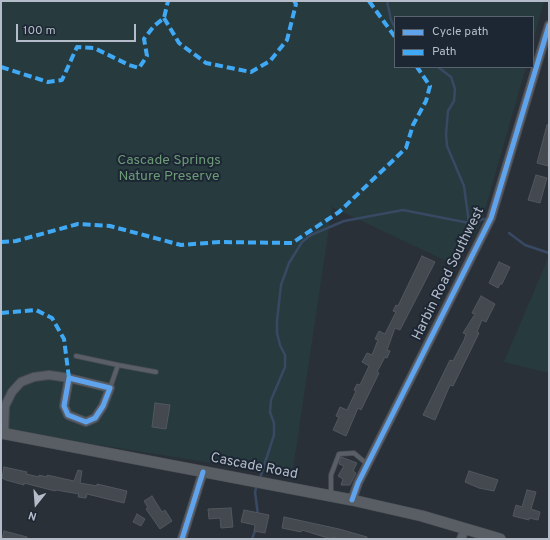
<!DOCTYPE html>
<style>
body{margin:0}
#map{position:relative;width:550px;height:540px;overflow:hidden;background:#2a3038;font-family:Overpass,sans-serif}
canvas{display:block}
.frame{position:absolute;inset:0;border:2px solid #b4bcc9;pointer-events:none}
.legend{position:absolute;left:394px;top:16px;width:140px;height:52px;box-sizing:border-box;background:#1d2633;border:1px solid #59626f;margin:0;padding:5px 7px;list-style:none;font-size:12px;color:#b4bcc9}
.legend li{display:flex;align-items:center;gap:8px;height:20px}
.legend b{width:20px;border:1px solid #59626f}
.north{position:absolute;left:16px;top:484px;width:40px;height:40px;-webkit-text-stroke:3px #1d2633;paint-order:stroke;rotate:197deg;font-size:11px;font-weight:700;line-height:16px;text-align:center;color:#b4bcc9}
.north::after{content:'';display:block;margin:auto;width:14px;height:18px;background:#b4bcc9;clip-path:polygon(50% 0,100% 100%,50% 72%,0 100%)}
.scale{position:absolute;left:16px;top:24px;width:120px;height:18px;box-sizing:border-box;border:2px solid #b4bcc9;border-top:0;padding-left:5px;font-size:12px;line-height:14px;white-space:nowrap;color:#b4bcc9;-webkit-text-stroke:3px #1d2633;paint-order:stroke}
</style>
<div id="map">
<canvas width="550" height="540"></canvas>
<div class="frame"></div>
<ul class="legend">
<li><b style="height:5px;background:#60a3ed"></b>Cycle path</li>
<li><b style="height:5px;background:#3fa9f5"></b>Path</li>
</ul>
<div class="north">N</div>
<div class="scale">100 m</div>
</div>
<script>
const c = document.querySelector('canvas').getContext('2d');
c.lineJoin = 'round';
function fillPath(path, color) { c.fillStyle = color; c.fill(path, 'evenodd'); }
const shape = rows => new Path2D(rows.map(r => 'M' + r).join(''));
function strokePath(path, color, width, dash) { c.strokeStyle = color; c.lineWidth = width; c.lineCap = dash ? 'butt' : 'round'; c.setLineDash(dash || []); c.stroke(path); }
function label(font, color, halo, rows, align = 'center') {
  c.font = font + ' Overpass,sans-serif'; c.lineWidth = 4; c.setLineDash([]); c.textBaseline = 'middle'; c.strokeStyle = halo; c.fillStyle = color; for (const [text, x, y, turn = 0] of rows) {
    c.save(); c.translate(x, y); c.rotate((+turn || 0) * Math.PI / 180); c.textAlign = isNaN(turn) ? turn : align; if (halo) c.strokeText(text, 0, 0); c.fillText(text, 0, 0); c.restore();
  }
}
fillPath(shape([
 [1,1,544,1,533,41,533,17,395,17,395,67,526,67,482,220,457,266,332,207,292,476,1,429],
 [549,256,549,373,504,362]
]), '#273a3e');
strokePath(shape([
 [387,1,391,20,395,28],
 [438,67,451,77,455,89,454,101,448,111,446,134,447,146,464,186,469,223],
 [509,233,525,245,549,253],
 [260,478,274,435,274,423,270,412,271,400,285,367,285,355,280,345,277,333,277,321,281,285,289,263,302,242,311,235,344,221,403,210,469,223,484,219],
 [257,485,255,492,258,515],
 [252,539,256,528]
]), '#384963', 2.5);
const building = shape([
 [547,125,549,125,548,166,537,163,547,125],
 [536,175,547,178,540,203,528,200,536,175],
 [422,256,435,262,400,330,395,328,387,350,390,351,387,358,385,357,377,372,379,373,361,410,358,408,346,436,333,430,339,417,336,416,340,407,347,410,356,391,354,390,357,384,360,385,369,366,362,362,367,353,372,355,378,340,375,339,379,331,385,334,396,312,393,311,396,305,398,306,422,256],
 [499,262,510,267,502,284,500,284,498,288,489,283,499,262],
 [481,296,495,304,486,322,482,320,477,332,479,333,453,386,450,385,435,420,423,415,450,360,453,361,464,340,466,334,463,333,475,314,472,313,481,296],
 [155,403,170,405,166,429,152,427,155,403],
 [341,457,357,463,353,471,356,473,350,485,341,485,343,479,338,476,344,466,339,464,341,457],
 [4,467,27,472,26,474,39,477,39,475,47,477,47,475,74,481,78,470,82,471,80,483,97,486,97,484,127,491,124,503,87,494,86,498,78,497,79,494,56,490,55,491,24,483,24,485,6,480,2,478,4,467],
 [469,471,498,480,494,491,479,488,465,482,469,471],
 [527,490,536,492,531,509,540,512,538,520,529,518,529,520,513,516,516,505,522,507,527,490],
 [152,496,162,512,165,510,172,521,160,529,146,509,148,508,144,501,152,496],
 [231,508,233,527,221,528,220,518,209,519,208,509,231,508],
 [244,510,269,515,265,533,254,531,255,525,241,522,244,510],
 [137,514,145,519,141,526,133,522,137,514],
 [284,517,339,529,367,537,367,539,339,539,332,537,331,539,302,530,301,532,282,528,284,517],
 [4,531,27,537,27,539,2,539,4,531]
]);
fillPath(building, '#444950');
strokePath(building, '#52575f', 1);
const service = shape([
 [76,356,118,365,110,388],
 [118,365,156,372],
 [331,495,331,475,339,454,354,453,367,464]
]);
const minor = shape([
 [69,378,110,388,103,406,95,418,86,422,68,415,64,406,69,378],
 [4,433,5,406,12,392,21,382,34,377,49,375,69,378],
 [352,500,358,483,491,218,549,25],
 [182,539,203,472],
 [461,539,465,529]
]);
const secondary = shape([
 [1,433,352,500,422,516,500,539]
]);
strokePath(service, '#484c53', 5.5);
strokePath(minor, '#484c53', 10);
strokePath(secondary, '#484c53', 12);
strokePath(service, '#5a5e66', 4);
strokePath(minor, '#5a5e66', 8);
strokePath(secondary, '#595d64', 11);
strokePath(shape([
 [369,1,395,37],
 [164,18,179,43,206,63,251,72,270,61,287,40,296,4,294,1],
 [1,67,48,82,62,80,77,47,94,48,129,65,139,68,147,56,144,39,154,26,164,18,168,1],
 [1,242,16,241,78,224,110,226,181,245,220,242,292,243,339,212,406,148,413,125,426,101,430,86,417,67],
 [1,313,36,310,52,318,64,339,69,378]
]), '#3fa9f5', 4, [8, 4]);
strokePath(shape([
 [69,378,110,388,103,406,95,418,86,422,68,415,64,406,69,378],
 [352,500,358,483,491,218,549,25],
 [182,539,203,472]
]), '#60a3ed', 5);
label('14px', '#6b9a76', '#1d2633', [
 ["Cascade Springs",169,161],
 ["Nature Preserve",169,177]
]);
label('14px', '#b4bcc9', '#1d2633', [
 ["Harbin Road Southwest",449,274,-64],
 ["Cascade Road",254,467,11]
]);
</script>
